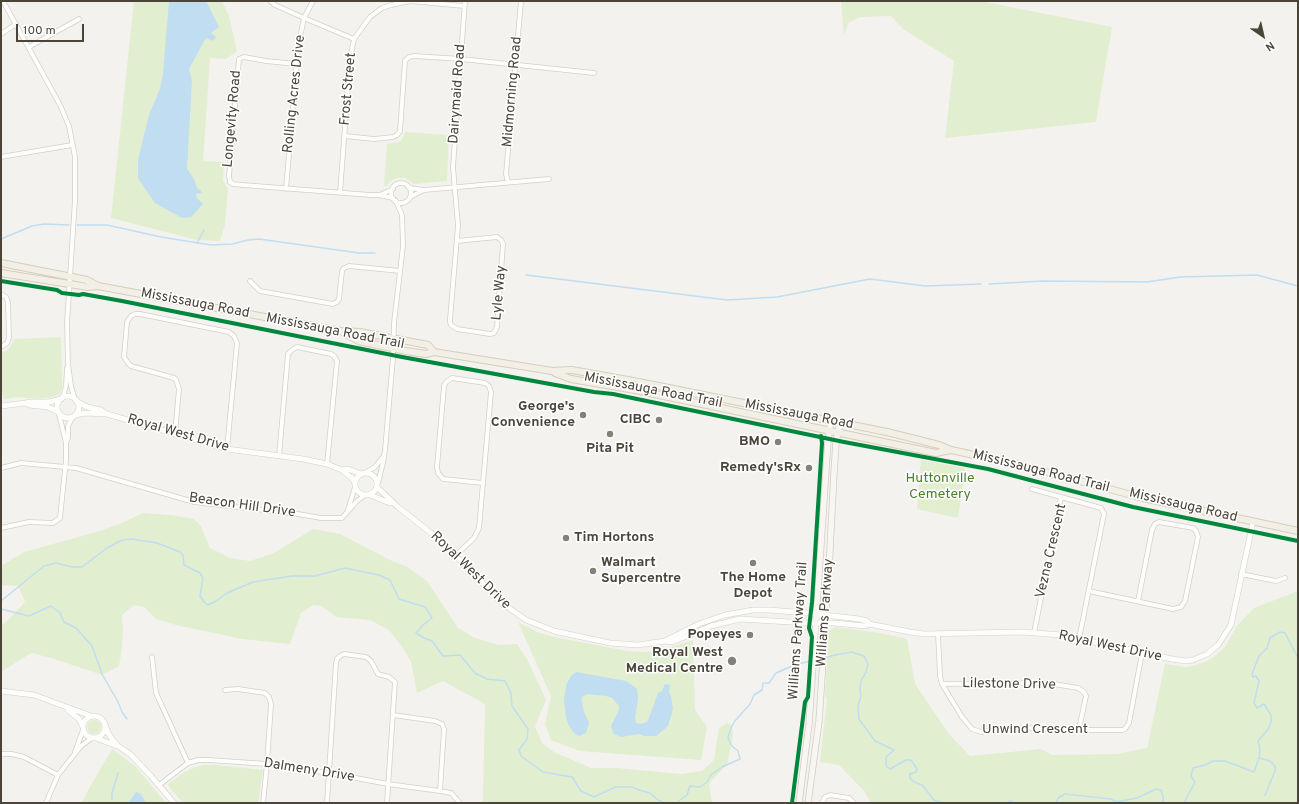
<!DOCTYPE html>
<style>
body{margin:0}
#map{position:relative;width:1299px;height:804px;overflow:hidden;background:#f4f2ee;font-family:Overpass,sans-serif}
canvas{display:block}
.frame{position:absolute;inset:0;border:2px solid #4b4439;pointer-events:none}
.north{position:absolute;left:1243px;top:16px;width:40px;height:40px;-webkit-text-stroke:3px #fff;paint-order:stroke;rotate:146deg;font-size:11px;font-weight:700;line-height:16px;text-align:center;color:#4b4439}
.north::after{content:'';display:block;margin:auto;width:14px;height:18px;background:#4b4439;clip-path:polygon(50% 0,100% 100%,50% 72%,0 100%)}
.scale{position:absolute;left:16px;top:24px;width:68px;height:18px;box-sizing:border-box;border:2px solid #4b4439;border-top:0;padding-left:5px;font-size:12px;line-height:14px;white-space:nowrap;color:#4b4439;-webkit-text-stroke:3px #fff;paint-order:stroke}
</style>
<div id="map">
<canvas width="1299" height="804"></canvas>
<div class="frame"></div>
<div class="north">N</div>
<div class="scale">100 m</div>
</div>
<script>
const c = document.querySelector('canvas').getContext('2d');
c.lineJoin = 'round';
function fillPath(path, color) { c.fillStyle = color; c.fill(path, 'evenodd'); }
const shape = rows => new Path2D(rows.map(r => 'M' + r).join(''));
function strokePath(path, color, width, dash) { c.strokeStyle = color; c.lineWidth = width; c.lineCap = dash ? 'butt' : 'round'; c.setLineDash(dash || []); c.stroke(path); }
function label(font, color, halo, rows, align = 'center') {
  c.font = font + ' Overpass,sans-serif'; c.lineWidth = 3; c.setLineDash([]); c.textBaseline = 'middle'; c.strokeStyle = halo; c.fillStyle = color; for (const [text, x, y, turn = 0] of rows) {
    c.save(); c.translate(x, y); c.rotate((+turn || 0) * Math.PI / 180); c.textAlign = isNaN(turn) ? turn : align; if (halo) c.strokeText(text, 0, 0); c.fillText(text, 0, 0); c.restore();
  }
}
fillPath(shape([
 [134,1,222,1,229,16,237,51,226,59,210,58,203,161,224,162,223,181,228,189,225,225,220,241,197,240,111,218],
 [841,1,980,1,1112,27,1096,122,945,138,954,61,903,29,891,16,860,17,848,23,844,36],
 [405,132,449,135,447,181,414,184,405,178,398,178,390,181,387,186,384,186,387,144,399,142,403,138],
 [61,337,62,387,60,393,56,396,48,398,37,399,18,397,4,399,1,387,1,352,6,351,10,347,14,339],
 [921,460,965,468,958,518,917,509],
 [143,513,170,515,194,519,201,526,210,548,230,558,250,561,274,553,313,529,340,534,394,562,406,566,427,581,458,628,475,638,499,645,517,644,528,661,546,700,535,726,542,743,554,752,591,768,617,768,681,774,702,771,714,760,719,728,727,723,731,725,733,734,727,765,712,780,709,785,712,803,483,803,485,704,443,681,417,693,411,662,403,648,389,630,370,620,337,617,321,606,313,605,301,613,290,644,242,639,176,625,156,619,144,607,134,605,122,615,123,629,122,648,119,666,102,675,51,658,31,653,1,672,1,625,6,622,25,602,18,586,1,585,1,566,24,552,100,531,124,522],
 [1298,591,1298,803,871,803,865,792,839,765,820,762,827,699,825,695,829,633,830,630,835,627,880,633,907,639,915,684,949,734,970,756,1041,749,1052,755,1117,754,1147,748,1165,664,1186,667,1196,665,1207,661,1215,656,1225,647,1237,626,1254,608],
 [518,622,537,632,554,637,627,651,644,652,662,650,693,640,695,710,707,727,701,760,580,751,551,740,545,724,551,696],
 '87 727a7 7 0 1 1 14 0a7 7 0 1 1-14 0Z',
 [112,749,135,766,166,803,82,803,87,792],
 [203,765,216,765,263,770,258,803,183,803,169,787,168,784,180,775,191,769]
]), '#e1eecf');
fillPath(shape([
 [169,1,206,1,219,27,211,33,216,37,213,41,207,38,204,41,189,69,192,80,187,169,194,179,197,188,200,190,202,193,196,194,197,198,203,204,191,217,182,218,155,203,138,178,138,160,149,115,160,89,163,74],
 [576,672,626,681,637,689,638,699,635,717,636,723,641,724,647,722,649,718,658,693,662,691,665,684,670,685,669,693,671,696,673,709,668,726,656,736,644,736,639,734,621,737,614,734,611,726,619,710,619,706,612,698,606,696,587,694,582,697,582,702,584,712,589,723,586,733,579,736,574,733,569,726,566,717,564,698,567,683,571,676],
 [136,792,141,794,146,803,128,803]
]), '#c0ddf1');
strokePath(shape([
 [77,225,107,225,161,237,211,245,232,244,248,240,259,239,359,253,375,253],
 [1,239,32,226,44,224,69,225],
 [197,243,204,230],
 [526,275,727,300,777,297,870,279,925,286,981,284],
 [989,284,1043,281,1147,282,1180,277,1257,275,1298,286],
 [1,601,44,566,56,563,72,567,82,567,107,548,122,540,132,539,157,543,180,552,183,555,184,565,200,573,203,578,200,596,204,602,208,605,216,601,227,593,253,582,292,576,315,576,345,568,379,575,390,580,399,599,425,607,432,618,423,625,416,633,424,638,432,641,443,656,460,655,475,673,487,679,505,681,511,693,512,706,528,729,527,739,519,750,521,756,543,772,572,777,581,791,594,797,615,787,632,787,639,790,650,793,658,800,664,803],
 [1,609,29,616,51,606,60,613,64,622,76,628,92,646,102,674,118,702,122,712,127,719],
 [825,658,835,655,852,652,864,656,868,664,866,672,861,681,860,689,861,696,858,706,859,719,875,741,894,750,886,757,886,766,890,769,906,760,911,760,917,769,916,772,910,774,910,778,914,782,922,785,934,800,944,803],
 [1259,758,1270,761,1275,766,1275,771,1265,795],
 [112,800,112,793,118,773],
 [676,803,687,795,690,786,700,787,707,782,711,775,722,767,740,759,738,751,732,746,728,738,730,731,734,722,750,704,754,695,762,690,763,683,769,683,776,673,797,664,811,661],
 [1006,803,1011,801,1014,803],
 [1056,803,1058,798,1065,794,1111,799,1116,802,1137,798,1156,789,1161,790,1163,796,1163,803],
 [1184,803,1195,782,1191,776,1193,768,1205,765,1213,761,1225,761,1254,772,1259,758,1260,749,1258,741,1269,728,1271,721,1271,715,1264,704,1257,708,1254,703,1259,681,1256,676,1253,677,1252,674,1259,656,1267,648,1270,638,1280,632,1285,633,1298,658]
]), '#c0ddf1', 1.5);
const minor = shape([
 [3,1,60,105,69,126,75,157,75,200,67,323,68,364,71,386,75,400],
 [270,1,275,5,304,18,354,39],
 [1,34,16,24],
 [29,47,79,19],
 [296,64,266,61,244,57,239,59,229,176,230,182,233,184,243,185,370,195,379,195,393,198],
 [345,136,374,139,393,137,397,135,400,131,405,61,409,57,414,56,461,59,594,73],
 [1,157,72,145],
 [508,182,506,174,521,1],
 '391 193a10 10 0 1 1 20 0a10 10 0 1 1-20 0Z',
 [409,188,424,190,549,179],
 [286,189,298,47,304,18,313,1],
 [340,193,350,59,354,39,370,17,382,8,391,5,410,1,464,6],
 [380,195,393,189],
 [410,197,424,190],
 [457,241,497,237,501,240,503,244,497,327,494,333,490,334,457,329,451,325,450,322,450,319,458,226,453,167,465,1],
 [250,281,260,291,333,304,337,302,339,299,342,271,344,268,349,266,400,271],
 [1,294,6,297,8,302,9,338,7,343,1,347],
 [62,399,66,386,67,368],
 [175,434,179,389,176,380,174,378,131,366,128,363,124,357,127,322,131,316,135,314,140,314,229,332,234,336,237,343,227,449],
 [66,442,68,438,68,426,73,416],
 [279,456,288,354,292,350,297,347,331,354,334,356,337,361,327,464],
 [1,468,21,463,76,468,194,502,298,514,321,518,342,518,357,501,365,495],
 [365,473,375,467,383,457],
 [378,483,383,463,385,450,393,358,394,323,403,246,402,215,396,201],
 [1032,489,1061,497],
 [348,510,355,487],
 [1,528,29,522,53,523,60,518,66,460,66,443,59,414],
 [455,556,474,538,479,528,491,392,489,386,485,383,452,378,446,382,444,386,437,467,438,473,443,479,483,483],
 [1241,574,1276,581,1285,578],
 [1089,591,1173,609,1181,607,1185,601,1198,537,1196,531,1193,528,1159,522,1155,524,1152,530,1138,601],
 [1034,633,1061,497,1101,508,1104,514,1079,639],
 [938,634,940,676,942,684,962,717,972,729,981,732,997,729,1034,728,1060,730,1122,730,1125,729,1129,723,1142,653],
 [152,657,156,693,188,763],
 [942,684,1048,683,1078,688,1084,692,1086,696,1079,729],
 [225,690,238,689,265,693,269,697,271,704,267,764,263,803],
 [393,715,435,721,442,724,444,729,440,791],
 [75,752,83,730],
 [1,754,12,754,24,757,58,775],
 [159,785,188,763,198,760,209,760,267,764,329,773,388,784,440,791,451,793,460,803],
 [46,803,58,775,81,746,92,738],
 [327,803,336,663,337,659,340,656,344,654,366,657,371,661,378,674,389,677,395,682,387,803],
 [822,803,825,797,830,795,849,798,854,803]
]);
const tertiary = shape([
 '57 407a11 11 0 1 1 22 0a11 11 0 1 1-22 0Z',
 [76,401,87,407,101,410,107,414,227,449,303,459,327,464,342,470,353,479,355,484],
 [26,403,29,405,48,407,58,412],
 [1,406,26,403,29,402,49,402,61,399],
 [75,415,86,413,106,414],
 [342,470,348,469,361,474],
 '355 484a11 11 0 1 1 22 0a11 11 0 1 1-22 0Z',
 [377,487,398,507,441,541,502,603,526,620,554,631,610,643,638,645,665,641,672,642,711,626,740,619,807,623,834,623,865,626,869,624],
 [370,495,390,503],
 [665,641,699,624,725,615,753,610,769,610,807,613,859,619,867,621,869,624,910,632,924,634,1021,632,1062,635,1172,659,1186,661,1193,660,1207,654,1218,645,1231,625,1253,522],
 [1,691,34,695,91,716],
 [68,710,79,719,83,727],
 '83 727a11 11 0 1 1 22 0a11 11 0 1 1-22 0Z',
 [105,724,108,733,112,739,118,746,130,754,151,776,174,803],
 [96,738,117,746]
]);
const secondary = shape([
 [799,803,809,724,828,440,831,421],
 [808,803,819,721,829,569,834,473,836,442,840,423]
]);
const primary = shape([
 [1,263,87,280,98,286,340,331,360,332,428,345,434,352],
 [1,273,88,287,98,286],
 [340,331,359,341,406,351,426,354,434,352,552,371,572,370,639,382,887,432,939,445,951,450,1016,464,1143,498,1298,531],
 [555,373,571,379,635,390,936,453,951,450]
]);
strokePath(minor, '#d2d0cb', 5.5);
strokePath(tertiary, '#d2d0cb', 6);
strokePath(secondary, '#d3cfc5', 7);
strokePath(primary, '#d6cebb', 8);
strokePath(minor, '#fdfdfc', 4);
strokePath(tertiary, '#fdfdfc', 5);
strokePath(secondary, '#f7f6f1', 5.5);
strokePath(primary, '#f2efe6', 6);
strokePath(shape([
 [1,281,57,290,62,293,79,295,83,294,122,301,402,357,594,392,613,394,844,442,988,469,1133,507,1298,541],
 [792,803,805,702,808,697,812,637,809,628,812,602,822,443,821,436]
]), '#00873e', 4);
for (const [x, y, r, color] of [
 [583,415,4,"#868178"],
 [659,420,4,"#868178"],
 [610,434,4,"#868178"],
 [778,442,4,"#868178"],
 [809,468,4,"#868178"],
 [566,538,4,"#868178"],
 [753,563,4,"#868178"],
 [593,571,4,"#868178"],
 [750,635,4,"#868178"],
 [732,661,5,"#868178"]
]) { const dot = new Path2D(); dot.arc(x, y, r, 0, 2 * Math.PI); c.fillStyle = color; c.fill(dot); strokePath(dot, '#fff', 1.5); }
label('14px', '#4b4439', '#fff', [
 ["Frost Street",349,89,-85],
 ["Midmorning Road",513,92,-85],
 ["Rolling Acres Drive",295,94,-84],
 ["Dairymaid Road",458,94,-86],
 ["Longevity Road",233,119,-85],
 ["Lyle Way",500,293,-85],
 ["Mississauga Road",195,304,11],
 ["Mississauga Road Trail",335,332,11],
 ["Mississauga Road Trail",653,391,11],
 ["Mississauga Road",799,415,11],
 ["Royal West Drive",178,434,16],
 ["Mississauga Road Trail",1041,472,14],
 ["Beacon Hill Drive",242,506,8],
 ["Mississauga Road",1183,506,13],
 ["Vezna Crescent",1052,551,-77],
 ["Royal West Drive",470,571,44],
 ["Williams Parkway",826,613,-86],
 ["Williams Parkway Trail",799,631,-86],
 ["Royal West Drive",1110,647,12],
 ["Lilestone Drive",1009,685,1],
 ["Unwind Crescent",1035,730],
 ["Dalmeny Drive",309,771,9]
]);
label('bold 14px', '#4b4439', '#fff', [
 ["George's",575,407],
 ["Convenience",575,423],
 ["CIBC",651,420],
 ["BMO",770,442],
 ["Pita Pit",610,449,"center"],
 ["Remedy'sRx",801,468],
 ["Tim Hortons",574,538,"left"],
 ["Walmart",601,563,"left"],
 ["Supercentre",601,579,"left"],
 ["The Home",753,578,"center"],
 ["Depot",753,594,"center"],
 ["Popeyes",742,635],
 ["Royal West",723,653],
 ["Medical Centre",723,669]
], 'right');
label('14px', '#4a7f2a', '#fff', [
 ["Huttonville",940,479],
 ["Cemetery",940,495]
]);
</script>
